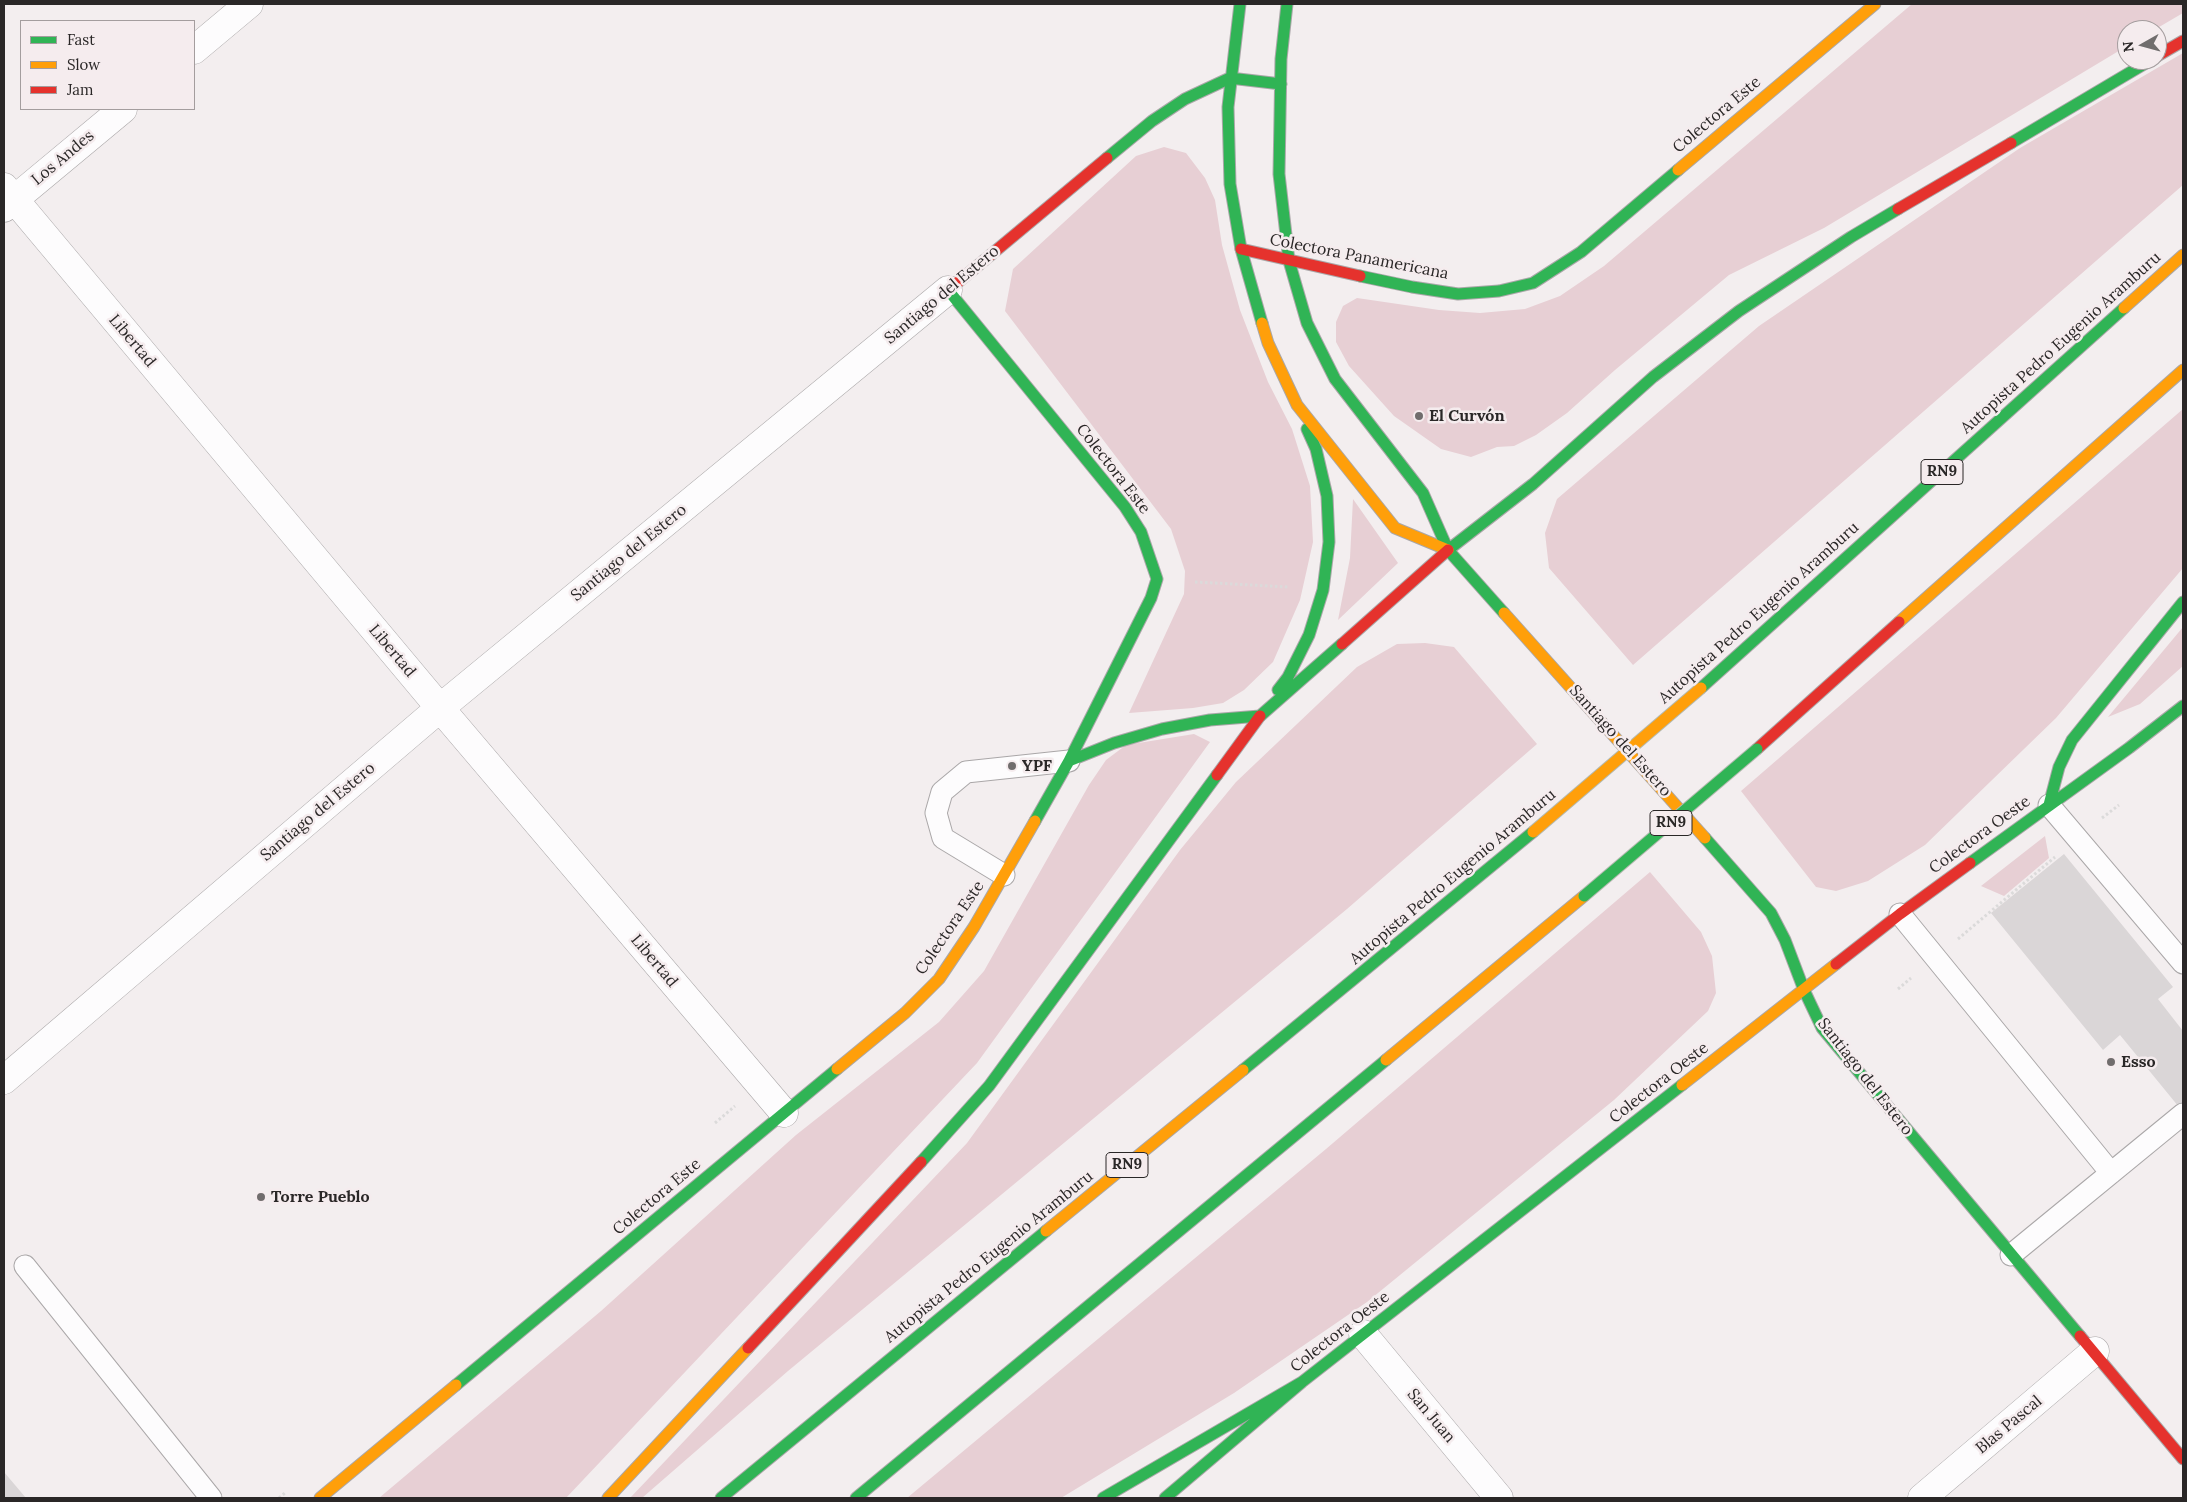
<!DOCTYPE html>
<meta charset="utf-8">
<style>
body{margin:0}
#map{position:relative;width:2187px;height:1502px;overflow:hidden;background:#f3eeef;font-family:Lora,serif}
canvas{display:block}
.frame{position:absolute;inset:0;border:5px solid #2a2727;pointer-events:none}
.legend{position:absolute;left:20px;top:20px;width:175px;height:90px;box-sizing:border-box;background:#f5ecee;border:1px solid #a49d9e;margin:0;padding:6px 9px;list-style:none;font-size:15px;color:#2a2727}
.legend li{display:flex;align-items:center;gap:10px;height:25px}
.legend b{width:25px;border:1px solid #a49d9e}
.north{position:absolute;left:2117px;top:20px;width:50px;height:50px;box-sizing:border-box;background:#f5ecee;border:1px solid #a49d9e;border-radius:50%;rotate:263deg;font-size:14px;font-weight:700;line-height:20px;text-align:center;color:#2a2727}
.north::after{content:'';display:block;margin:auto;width:18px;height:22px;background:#706d6d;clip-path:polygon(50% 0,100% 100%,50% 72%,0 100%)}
</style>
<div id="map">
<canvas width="2187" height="1502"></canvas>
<div class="frame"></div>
<ul class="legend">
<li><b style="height:6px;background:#30b455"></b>Fast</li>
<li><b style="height:6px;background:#ff9f0a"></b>Slow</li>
<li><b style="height:6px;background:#e5322d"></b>Jam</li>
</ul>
<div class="north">N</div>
</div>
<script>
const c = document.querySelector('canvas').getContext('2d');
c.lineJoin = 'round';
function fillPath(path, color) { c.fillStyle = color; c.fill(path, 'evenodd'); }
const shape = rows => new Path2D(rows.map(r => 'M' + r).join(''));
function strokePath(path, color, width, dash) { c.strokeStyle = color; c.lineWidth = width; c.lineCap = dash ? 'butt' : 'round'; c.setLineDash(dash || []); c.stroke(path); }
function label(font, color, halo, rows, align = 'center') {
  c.font = font + ' Lora,serif'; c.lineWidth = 5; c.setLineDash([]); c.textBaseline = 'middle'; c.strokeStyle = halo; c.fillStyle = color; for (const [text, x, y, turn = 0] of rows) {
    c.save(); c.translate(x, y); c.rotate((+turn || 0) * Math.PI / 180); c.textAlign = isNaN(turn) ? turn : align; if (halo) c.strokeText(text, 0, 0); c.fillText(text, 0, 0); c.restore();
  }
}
fillPath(shape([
 [1912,4,2183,4,2183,13,2154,30,2127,30,2127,46,1824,228,1729,275,1615,370,1567,413,1536,435,1514,446,1497,447,1471,457,1441,449,1394,416,1349,366,1336,342,1336,322,1343,306,1357,298,1439,310,1480,313,1525,309,1560,296,1604,266],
 [2183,53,2183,185,1633,665,1549,568,1545,533,1557,499,1759,326,2020,148],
 [1164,147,1186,153,1205,178,1215,200,1222,245,1240,310,1268,382,1292,429,1310,486,1313,542,1300,600,1273,662,1244,690,1223,703,1193,708,1129,713,1184,594,1185,571,1171,529,1005,311,1013,269,1136,156],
 [2183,409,2183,568,2056,718,1925,845,1868,881,1836,891,1816,887,1741,791],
 [1353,499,1398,563,1338,620,1350,558],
 [2183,627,2183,666,2140,704,2108,717],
 [1425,643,1454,647,1537,744,1347,909,788,1371,642,1498,630,1498,967,1143,1180,850,1236,782,1357,667,1397,644],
 [1194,734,1210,742,977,1063,566,1498,379,1498,601,1311,796,1135,939,1022,984,971,1089,785,1106,760,1126,745],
 [2045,836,2049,858,2004,896,1981,886],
 [1650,872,1701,932,1712,956,1716,993,1708,1011,1614,1100,1367,1302,1234,1393,1061,1498,907,1498,1326,1149]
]), '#e7cfd4');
fillPath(shape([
 [2064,854,2173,987,2158,999,2183,1031,2183,1112,2120,1035,2103,1050,1991,913],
 [4,1472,26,1498,4,1498]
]), '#dad6d7');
const lane = shape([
 [2049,805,2183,963],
 [1004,875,943,838,936,813,942,792,966,772,1069,761],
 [1900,914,2111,1173],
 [2011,1255,2183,1114],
 [25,1266,211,1498]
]);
const street = shape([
 [194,50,249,4],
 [4,187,440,708,784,1113],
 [4,208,123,109],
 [4,1080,440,708,948,290],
 [1363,1334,1499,1498],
 [1922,1498,2095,1351]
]);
const fast = shape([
 [1240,4,1228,107,1230,184,1241,249,1262,323],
 [1287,4,1281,59,1279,174,1289,261,1307,323,1335,379,1423,493,1448,550,1504,613],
 [2011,143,2151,60],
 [1107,158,1152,121,1185,99,1230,78,1281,84],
 [1360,276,1412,287,1458,294,1499,291,1533,283,1581,252,1678,170],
 [957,283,948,290,1125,507,1141,532,1157,579,1151,598,1069,761,1035,821],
 [1448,550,1533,484,1653,377,1739,311,1851,237,1898,209],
 [1701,688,2124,308],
 [1278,690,1288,677,1309,635,1323,590,1329,542,1327,496,1316,449,1307,429],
 [1069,761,1114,743,1162,729,1210,720,1260,716,1342,644],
 [2049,805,2059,767,2072,740,2183,602],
 [1705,838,1771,913,1785,940,1804,990,1822,1028,2080,1336],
 [1970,863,2129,748,2183,706],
 [1243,1070,1533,832],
 [921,1162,989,1086,1217,775],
 [456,1385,837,1069],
 [721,1498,1046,1231],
 [856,1498,1386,1060],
 [1103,1498,1302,1382],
 [1165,1498,1302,1382,1682,1085]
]);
const slow = shape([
 [1678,170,1875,4],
 [2124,308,2183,255],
 [1262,323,1268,343,1297,405,1395,528,1448,550],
 [1504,613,1705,838],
 [1899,622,2183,370],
 [1386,1060,1584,896],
 [837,1069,905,1013,939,979,974,927,1035,821],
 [1682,1085,1836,964],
 [1046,1231,1243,1070],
 [320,1498,456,1385],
 [608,1498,748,1348]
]);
const jam = shape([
 [2157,56,2183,41],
 [1898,209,2011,143],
 [1241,249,1360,276],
 [957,283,1107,158],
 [1342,644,1448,550],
 [1757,749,1899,622],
 [1217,775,1260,716],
 [1836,964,1900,914,1970,863],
 [2080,1336,2183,1459],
 [748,1348,921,1162]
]);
strokePath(lane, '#aaa7a8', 23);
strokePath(street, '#aaa7a8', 29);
strokePath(fast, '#aaa7a8', 13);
strokePath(slow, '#aaa7a8', 13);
strokePath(jam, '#aaa7a8', 13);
strokePath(shape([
 [1195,582,1288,587],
 [2102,818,2119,805],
 [1958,939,2055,857],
 [1898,989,1911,978],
 [715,1123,735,1106],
 [279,1498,286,1492]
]), '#dbdada', 3, [2.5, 2.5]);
strokePath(lane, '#fdfcfd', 21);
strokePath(street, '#fdfcfd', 28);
strokePath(fast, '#30b455', 11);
strokePath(slow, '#ff9f0a', 11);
strokePath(jam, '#e5322d', 11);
const fastBridge = shape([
 [1584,896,1757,749]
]);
const slowBridge = shape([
 [1533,832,1701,688]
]);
strokePath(fastBridge, '#b3b9af', 13, []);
strokePath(slowBridge, '#b3b9af', 13, []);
strokePath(fastBridge, '#30b455', 11);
strokePath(slowBridge, '#ff9f0a', 11);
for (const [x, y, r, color] of [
 [1419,416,5,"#706d6d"],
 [1012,766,5,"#706d6d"],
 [2111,1062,5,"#706d6d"],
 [261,1197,5,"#706d6d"]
]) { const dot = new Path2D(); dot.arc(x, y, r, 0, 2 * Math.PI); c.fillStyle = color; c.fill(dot); strokePath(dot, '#f5ecee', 2); }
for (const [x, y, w] of [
 [1942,472,42],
 [1671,823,42],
 [1127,1165,42]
]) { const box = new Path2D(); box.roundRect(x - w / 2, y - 12.5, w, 25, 4); c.fillStyle = '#f5ecee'; c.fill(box); strokePath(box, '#2a2727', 1); }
label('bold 15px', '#2a2727', null, [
 ["RN9",1942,472],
 ["RN9",1671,823],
 ["RN9",1127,1165]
]);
label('16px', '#2a2727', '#f5ecee', [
 ["Colectora Este",1717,115,-40],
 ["Los Andes",63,158,-40],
 ["Colectora Panamericana",1359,257,11],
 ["Santiago del Estero",942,295,-40],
 ["Libertad",132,341,50],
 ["Autopista Pedro Eugenio Aramburu",2061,343,-42],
 ["Colectora Este",1113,469,52],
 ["Santiago del Estero",629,553,-39],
 ["Autopista Pedro Eugenio Aramburu",1759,613,-42],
 ["Libertad",392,651,50],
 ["Santiago del Estero",1620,741,48],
 ["Santiago del Estero",318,812,-40],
 ["Colectora Oeste",1980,835,-36],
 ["Autopista Pedro Eugenio Aramburu",1453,877,-40],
 ["Colectora Este",950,928,-56],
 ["Libertad",654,961,50],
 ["Santiago del Estero",1865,1077,52],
 ["Colectora Oeste",1659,1083,-38],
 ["Colectora Este",657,1197,-40],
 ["Autopista Pedro Eugenio Aramburu",989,1257,-39],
 ["Colectora Oeste",1340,1332,-38],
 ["San Juan",1431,1416,50],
 ["Blas Pascal",2009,1425,-40]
]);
label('bold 16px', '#2a2727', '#f5ecee', [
 ["El Curvón",1429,416],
 ["YPF",1022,766],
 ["Esso",2121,1062],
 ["Torre Pueblo",271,1197]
], 'left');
</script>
